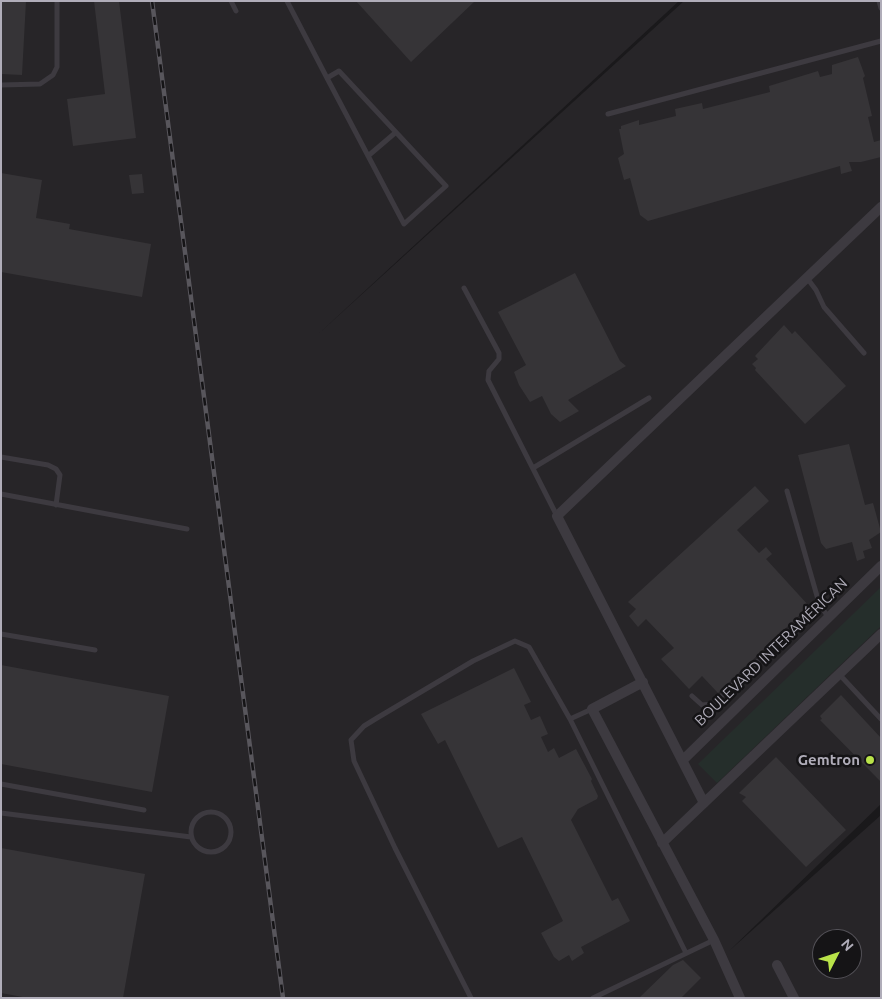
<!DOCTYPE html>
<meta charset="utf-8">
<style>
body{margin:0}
#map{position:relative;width:882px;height:999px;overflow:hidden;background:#1a191b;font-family:Ubuntu,sans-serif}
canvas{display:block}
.frame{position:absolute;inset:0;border:2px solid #b0adb9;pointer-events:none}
.north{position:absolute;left:812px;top:929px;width:50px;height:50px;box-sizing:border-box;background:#151416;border:1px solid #535157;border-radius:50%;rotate:49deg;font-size:14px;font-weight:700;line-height:20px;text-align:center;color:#b0adb9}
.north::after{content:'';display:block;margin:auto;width:18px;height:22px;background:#b9e349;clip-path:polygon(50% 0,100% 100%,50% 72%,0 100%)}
</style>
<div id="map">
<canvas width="882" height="999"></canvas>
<div class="frame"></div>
<div class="north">N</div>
</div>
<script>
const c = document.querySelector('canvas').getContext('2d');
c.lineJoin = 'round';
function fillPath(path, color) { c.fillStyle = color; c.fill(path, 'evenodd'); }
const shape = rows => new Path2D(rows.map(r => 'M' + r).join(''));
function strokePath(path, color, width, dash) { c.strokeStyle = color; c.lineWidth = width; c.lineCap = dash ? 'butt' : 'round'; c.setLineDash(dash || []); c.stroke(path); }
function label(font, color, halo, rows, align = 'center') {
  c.font = font + ' Ubuntu,sans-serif'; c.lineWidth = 5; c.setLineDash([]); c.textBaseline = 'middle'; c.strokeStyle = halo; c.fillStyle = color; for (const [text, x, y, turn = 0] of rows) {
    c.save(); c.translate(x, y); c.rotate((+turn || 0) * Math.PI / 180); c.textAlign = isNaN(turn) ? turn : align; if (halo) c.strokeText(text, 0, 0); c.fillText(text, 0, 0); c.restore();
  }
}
fillPath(shape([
 [1,1,679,1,315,337,684,1,881,1,881,804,729,951,881,815,881,998,1,998],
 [822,939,852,939,852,969,822,969]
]), '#272528');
fillPath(shape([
 [881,587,881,626,717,783,698,764]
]), '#252e2b');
fillPath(shape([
 [1,1,26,1,22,75,1,74],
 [94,1,119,1,136,138,73,146,67,99,105,94],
 [356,1,475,1,411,62],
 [858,57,865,76,863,78,872,116,868,117,874,142,881,140,881,157,861,162,849,162,852,171,841,174,840,166,648,221,640,215,630,178,624,180,618,158,624,154,619,129,621,129,621,126,639,120,639,125,676,116,675,109,702,103,703,109,770,92,769,86,818,71,820,77,832,74,832,65],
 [1,173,42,180,36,218,70,224,69,229,151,244,142,297,1,272],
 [142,174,144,193,132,194,129,175],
 [575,273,620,361,626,366,568,400,579,411,560,422,551,414,542,396,530,402,519,385,514,372,526,365,498,312],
 [784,325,792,334,795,331,846,386,805,424,755,370,756,368,752,364,758,359,755,356],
 [849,444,865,505,873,503,881,532,869,540,872,548,863,551,865,558,857,561,852,542,826,549,821,543,798,455],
 [755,486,769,501,737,530,759,553,766,547,772,554,766,559,809,606,718,693,702,676,689,689,661,659,674,648,646,619,638,627,629,616,636,609,628,602],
 [1,665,169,696,152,792,1,764],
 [514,668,531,702,524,705,531,720,540,716,548,734,541,737,548,752,554,748,559,758,576,749,592,779,591,781,598,796,597,799,578,809,571,820,612,901,618,898,630,921,581,947,584,953,572,961,569,955,559,961,554,957,541,933,563,921,522,837,498,848,445,740,438,744,421,714],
 [841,695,881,738,881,782,820,720,822,719,820,716],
 [776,757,846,830,806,867,742,801,746,797,739,793],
 [1,848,145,874,123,998,28,998,1,993],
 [683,960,701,978,681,998,639,998,673,965]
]), '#363437');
strokePath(shape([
 [231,1,236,11],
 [287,1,327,78,404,224,446,186,339,71,327,78],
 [879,1,881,8],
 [1,85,40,84,53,75,57,67,57,1],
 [608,114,881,41],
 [368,156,395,133],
 [807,278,816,290,824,307,864,353],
 [464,288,499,353,499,359,489,371,488,380,557,516],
 [1,457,48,465,56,469,60,475,56,505],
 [533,468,649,398],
 [787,491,819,603,828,617],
 [1,494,187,529],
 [1,634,95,650],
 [839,674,881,719],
 [692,696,702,705,713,704,819,603],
 [570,719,686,953],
 [1,784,144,810],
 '191 832a20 20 0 1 1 40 0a20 20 0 1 1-40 0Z',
 [1,813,191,837],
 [471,998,395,848,354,761,351,740,364,726,377,718,473,661,515,641,529,647,570,719,592,709],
 [593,998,714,940]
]), '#3d3a40', 5);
strokePath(shape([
 [643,682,592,709,714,940,740,998],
 [683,760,881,566],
 [704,803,557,516,881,207],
 [662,843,881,634],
 [777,965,794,998]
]), '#3d3a40', 10);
const rail = shape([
 [152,1,283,998]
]);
strokePath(rail, '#58565c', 4.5);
strokePath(rail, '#151416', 2.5, [8]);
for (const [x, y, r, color] of [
 [870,760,5,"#b9e349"]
]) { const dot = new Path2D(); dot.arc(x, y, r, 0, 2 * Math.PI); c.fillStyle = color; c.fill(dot); strokePath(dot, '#151416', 2); }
label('15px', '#b0adb9', '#151416', [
 ["BOULEVARD INTERAMÉRICAN",771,652,-44]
]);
label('bold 15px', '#b0adb9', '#151416', [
 ["Gemtron",860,760]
], 'right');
</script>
